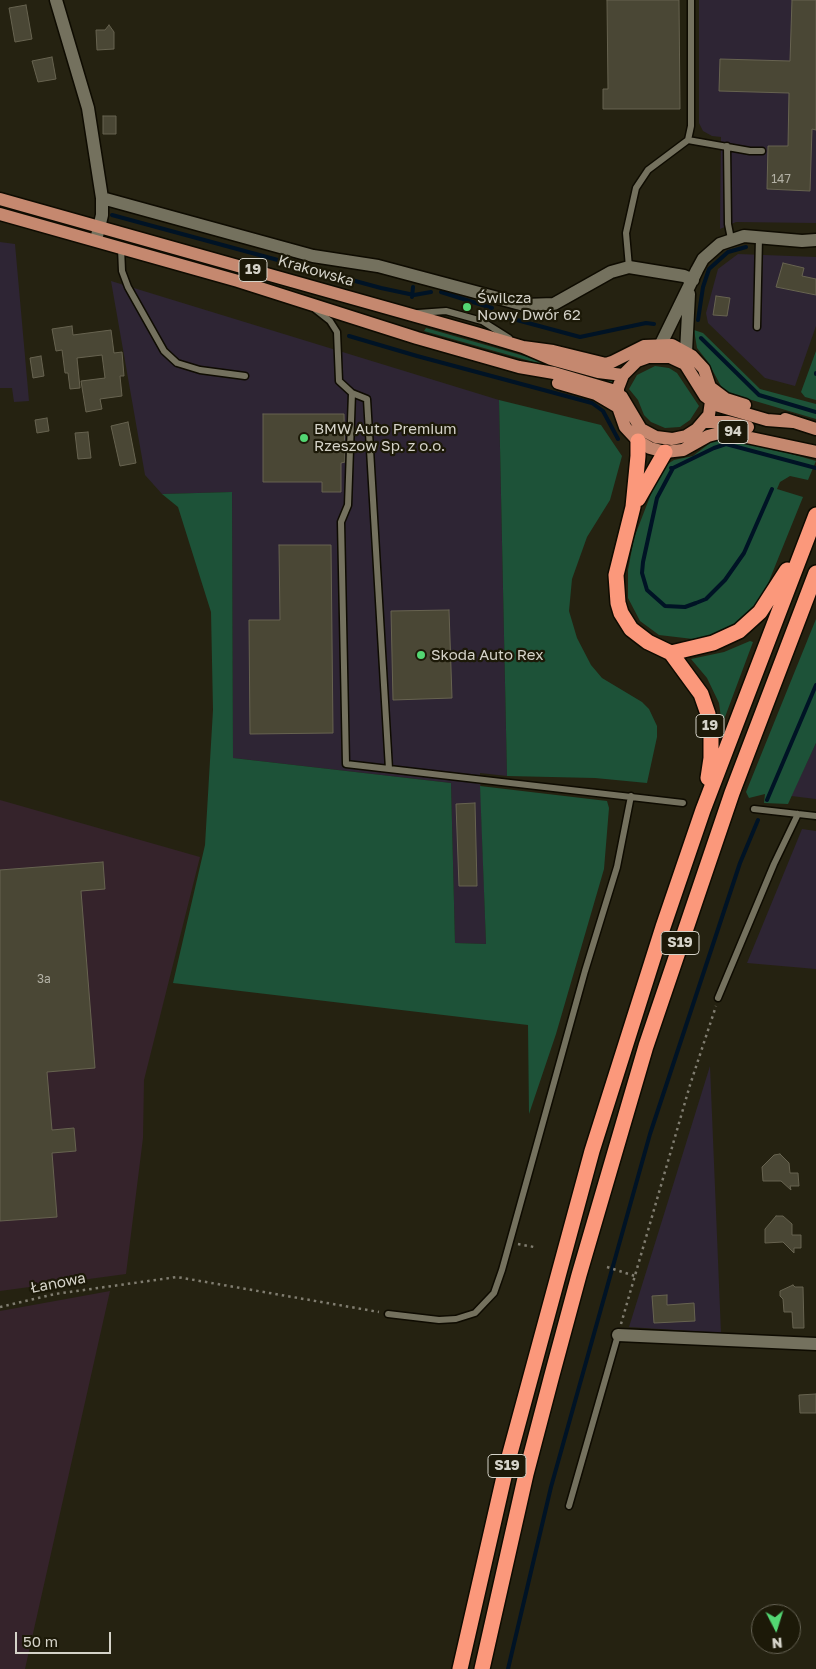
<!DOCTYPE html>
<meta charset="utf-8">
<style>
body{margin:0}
#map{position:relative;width:816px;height:1669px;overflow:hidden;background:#252211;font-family:"Golos Text",sans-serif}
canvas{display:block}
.north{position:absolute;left:751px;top:1604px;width:50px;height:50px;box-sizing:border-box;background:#1c1908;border:1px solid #666355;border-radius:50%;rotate:175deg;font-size:14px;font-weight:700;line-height:20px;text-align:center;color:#d5d3c9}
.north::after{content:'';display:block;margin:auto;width:18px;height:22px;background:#53d673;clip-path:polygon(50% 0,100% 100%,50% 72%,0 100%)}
.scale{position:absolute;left:15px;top:1632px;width:96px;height:22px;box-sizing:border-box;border:2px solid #d5d3c9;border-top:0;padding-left:6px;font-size:15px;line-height:18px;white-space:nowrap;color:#d5d3c9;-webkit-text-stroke:4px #1c1908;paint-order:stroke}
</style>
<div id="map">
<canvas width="816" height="1669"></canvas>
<div class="north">N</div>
<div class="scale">50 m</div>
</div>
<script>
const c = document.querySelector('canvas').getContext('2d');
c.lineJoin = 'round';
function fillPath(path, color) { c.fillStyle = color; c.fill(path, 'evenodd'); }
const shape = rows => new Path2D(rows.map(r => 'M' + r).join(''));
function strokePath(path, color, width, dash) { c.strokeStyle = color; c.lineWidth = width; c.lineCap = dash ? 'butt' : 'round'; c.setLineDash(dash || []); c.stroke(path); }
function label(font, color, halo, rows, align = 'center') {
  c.font = font + ' "Golos Text",sans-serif'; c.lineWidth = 4.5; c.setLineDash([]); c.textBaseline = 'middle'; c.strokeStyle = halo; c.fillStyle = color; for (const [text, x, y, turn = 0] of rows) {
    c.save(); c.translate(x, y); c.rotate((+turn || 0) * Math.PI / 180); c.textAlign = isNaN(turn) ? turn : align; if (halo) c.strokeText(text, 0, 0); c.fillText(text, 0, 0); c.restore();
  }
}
fillPath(shape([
 [699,0,816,0,816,223,736,222,720,229,721,137,712,136,703,131,699,123],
 [0,242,15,244,29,401,14,402,12,388,0,388],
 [738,254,816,257,816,326,795,386,765,378,708,323,706,313,718,269],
 [111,281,499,400,507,776,480,773,486,944,455,943,451,783,233,758,232,492,162,494,145,475],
 [816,743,816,799,791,796],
 [802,829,816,831,816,969,747,963],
 [710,1066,721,1333,629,1327]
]), '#2e2534');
fillPath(shape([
 [0,800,200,857,144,1080,143,1138,126,1274,0,1291],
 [110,1291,25,1669,0,1669,0,1311]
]), '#35232b');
fillPath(shape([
 [426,328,612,381,613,383,611,384,424,331],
 [694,330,703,333,760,389,816,404,816,419,728,393,722,388,708,362,697,348],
 [816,351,816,400,805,397,801,392],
 [655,366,669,368,677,373,699,406,690,420,680,427,665,428,651,422,644,415,638,400,629,389,637,375],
 [499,400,601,425,622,456,610,500,587,537,572,579,569,611,577,638,591,665,602,678,642,702,649,709,657,726,657,737,647,783,595,778,507,776],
 [724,437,736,438,816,461,808,480,790,476,780,482,777,489,803,497,765,591,751,612,741,621,710,636,693,639,659,635,640,621,628,598,628,570,634,538,661,468,674,460,693,456,714,440],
 [232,492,233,758,451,783,455,943,486,944,480,786,607,801,609,808,604,869,556,1034,529,1114,528,1025,173,983,205,845,213,710,211,612,178,507,162,494],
 [816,619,816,743,788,804,764,803,765,794,749,798,746,792],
 [750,641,753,642,722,725,719,703,707,678,691,659,724,652]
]), '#1d5238');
strokePath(shape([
 [112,215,381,288,414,295,431,292],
 [441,292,492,308],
 [412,297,413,287],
 [502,316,580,337,646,323,654,324],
 [698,320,703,287,709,269,728,252,746,247],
 [349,336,417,356,592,403,603,411,618,439],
 [701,338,759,395,816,412],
 [816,374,816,373],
 [671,468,673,468,657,498,643,562,642,573,647,590,665,606,685,607,696,603,706,599,725,580,744,553,772,489],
 [673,468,714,448,726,444,816,468],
 [767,800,816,685],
 [508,1669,551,1487,650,1134,740,863,758,820]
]), '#001325', 4);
const building = shape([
 [607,0,679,0,680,109,603,109,603,89,608,89,607,0],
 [792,0,816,0,816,130,812,129,810,191,767,189,768,146,788,146,789,93,719,91,720,59,790,61,792,0],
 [26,5,32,39,15,42,9,8,26,5],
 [109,25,114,32,114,49,97,50,96,30,105,30,109,25],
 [52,57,56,79,38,82,32,61,52,57],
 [103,116,116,116,116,134,103,134,103,116],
 [783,263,804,268,802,276,816,279,816,295,776,287,783,263],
 [716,296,730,298,727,316,713,315,716,296],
 [72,326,73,335,111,330,114,353,122,352,124,376,120,376,122,396,100,399,102,409,86,412,81,381,105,378,102,355,77,358,80,388,70,389,68,373,65,373,62,350,56,351,52,329,72,326],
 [41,356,44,376,33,378,30,358,41,356],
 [263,414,344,414,345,462,341,463,341,492,322,492,322,482,263,482,263,414],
 [47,418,49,431,37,433,35,420,47,418],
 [128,422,136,463,120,466,111,426,128,422],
 [88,432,91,458,78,459,75,433,88,432],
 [279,545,331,545,333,733,250,734,249,620,280,620,279,545],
 [449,610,452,698,393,700,391,611,449,610],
 [475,803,477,886,459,886,456,804,475,803],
 [103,862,105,889,81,891,95,1068,47,1072,52,1130,74,1128,76,1151,52,1153,57,1217,0,1221,0,870,103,862],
 [780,1154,789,1163,790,1173,798,1173,799,1186,790,1186,791,1190,781,1181,763,1181,762,1167,774,1155,780,1154],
 [776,1216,783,1216,792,1224,792,1235,801,1235,801,1248,794,1248,794,1253,783,1242,765,1243,765,1229,776,1216],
 [793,1285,795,1287,803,1287,804,1328,793,1328,792,1312,784,1312,783,1299,780,1296,780,1291,793,1285],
 [667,1295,667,1305,694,1303,695,1321,654,1323,652,1296,667,1295],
 [816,1394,816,1413,800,1413,799,1395,816,1394]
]);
fillPath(building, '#4a4735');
strokePath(building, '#676350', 1);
const service = shape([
 [688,140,750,151,762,151],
 [727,146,728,224,731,239],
 [121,248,122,271,128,287,164,351,177,363,200,370,245,376],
 [629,267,626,233,636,188,648,170,688,140,691,126,691,0],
 [316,310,330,321,337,332,339,381,352,393,348,505,341,522,346,764,683,803],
 [418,313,446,311,482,321,509,338],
 [757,327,759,237],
 [352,393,367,399,389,769],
 [754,809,816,816],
 [718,998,774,864,798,814],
 [388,1314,439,1320,456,1319,475,1313,494,1293,502,1270,585,971,617,867,631,796],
 [569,1506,618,1335]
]);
const minor = shape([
 [56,0,88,108,102,198,102,215,96,240],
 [102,198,313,256,378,266,524,305,554,304,611,272,629,267,684,276,693,280],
 [657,352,697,270,703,259,720,244,744,236,802,241,816,240],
 [686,352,689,294],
 [618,1335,816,1344]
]);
const primary = shape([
 [0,199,476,333,523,347,551,359,598,372,623,375],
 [0,214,238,281,417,338,519,367,554,373,612,390,622,397,641,429,656,437,672,439,686,436,697,429,709,415,711,401,710,387,704,369,692,356,672,345,644,346,612,362,606,364,553,351,523,347],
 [558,383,596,394,618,407],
 [710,387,726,399,745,405],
 [785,419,816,429],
 [704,422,728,422,748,427],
 [793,422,767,420,719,406,705,396,685,364,670,357,648,357,637,361,623,375,618,388,618,407,625,427,638,441,650,448,665,452,683,450,708,436,723,432,816,452]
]);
const motorway = shape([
 [638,441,638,456,633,507,616,575,618,603,621,613,631,629,648,642,671,653,701,694,708,714,711,736,711,758,708,778],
 [638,499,665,452],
 [671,653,713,643,739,631,760,612,787,570],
 [460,1669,506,1468,592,1151,663,927,703,810,816,515],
 [482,1669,526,1474,552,1375,579,1275,646,1046,732,793,816,573]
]);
strokePath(service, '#0e0b01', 9);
strokePath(minor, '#0e0b01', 15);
strokePath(primary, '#0e0b01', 15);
strokePath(motorway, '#0e0b01', 18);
strokePath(shape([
 [518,1244,534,1247],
 [607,1267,635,1276],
 [0,1307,55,1294,177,1277,379,1312],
 [621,1324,690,1085,716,1006]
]), '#807d70', 2.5, [2.5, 4]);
strokePath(service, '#74715e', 6);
strokePath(minor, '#74715e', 12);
strokePath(primary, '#c5886f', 12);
strokePath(motorway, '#fb987b', 15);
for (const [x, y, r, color] of [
 [467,307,5,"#53d673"],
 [304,438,5,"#53d673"],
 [421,655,5,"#53d673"]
]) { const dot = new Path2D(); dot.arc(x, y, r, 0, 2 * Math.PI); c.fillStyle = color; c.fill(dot); strokePath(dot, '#1c1908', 2); }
label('12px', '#b2b0a4', null, [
 ["147",781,179],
 ["3a",44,979]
]);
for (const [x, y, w] of [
 [253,270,28],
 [733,432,30],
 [710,726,28],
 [680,943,38],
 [507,1466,38]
]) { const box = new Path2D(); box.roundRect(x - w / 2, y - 11.5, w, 23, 4); c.fillStyle = '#1c1908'; c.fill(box); strokePath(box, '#d5d3c9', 1); }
label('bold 14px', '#d5d3c9', null, [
 ["19",253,270],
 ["94",733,432],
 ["19",710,726],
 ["S19",680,943],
 ["S19",507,1466]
]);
label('15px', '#d5d3c9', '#1c1908', [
 ["Krakowska",316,271,16],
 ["Łanowa",58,1283,-11]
]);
label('15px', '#d5d3c9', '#1c1908', [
 ["Świlcza",477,298],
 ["Nowy Dwór 62",477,315],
 ["BMW Auto Premium",314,429],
 ["Rzeszow Sp. z o.o.",314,446],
 ["Skoda Auto Rex",431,655]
], 'left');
</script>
